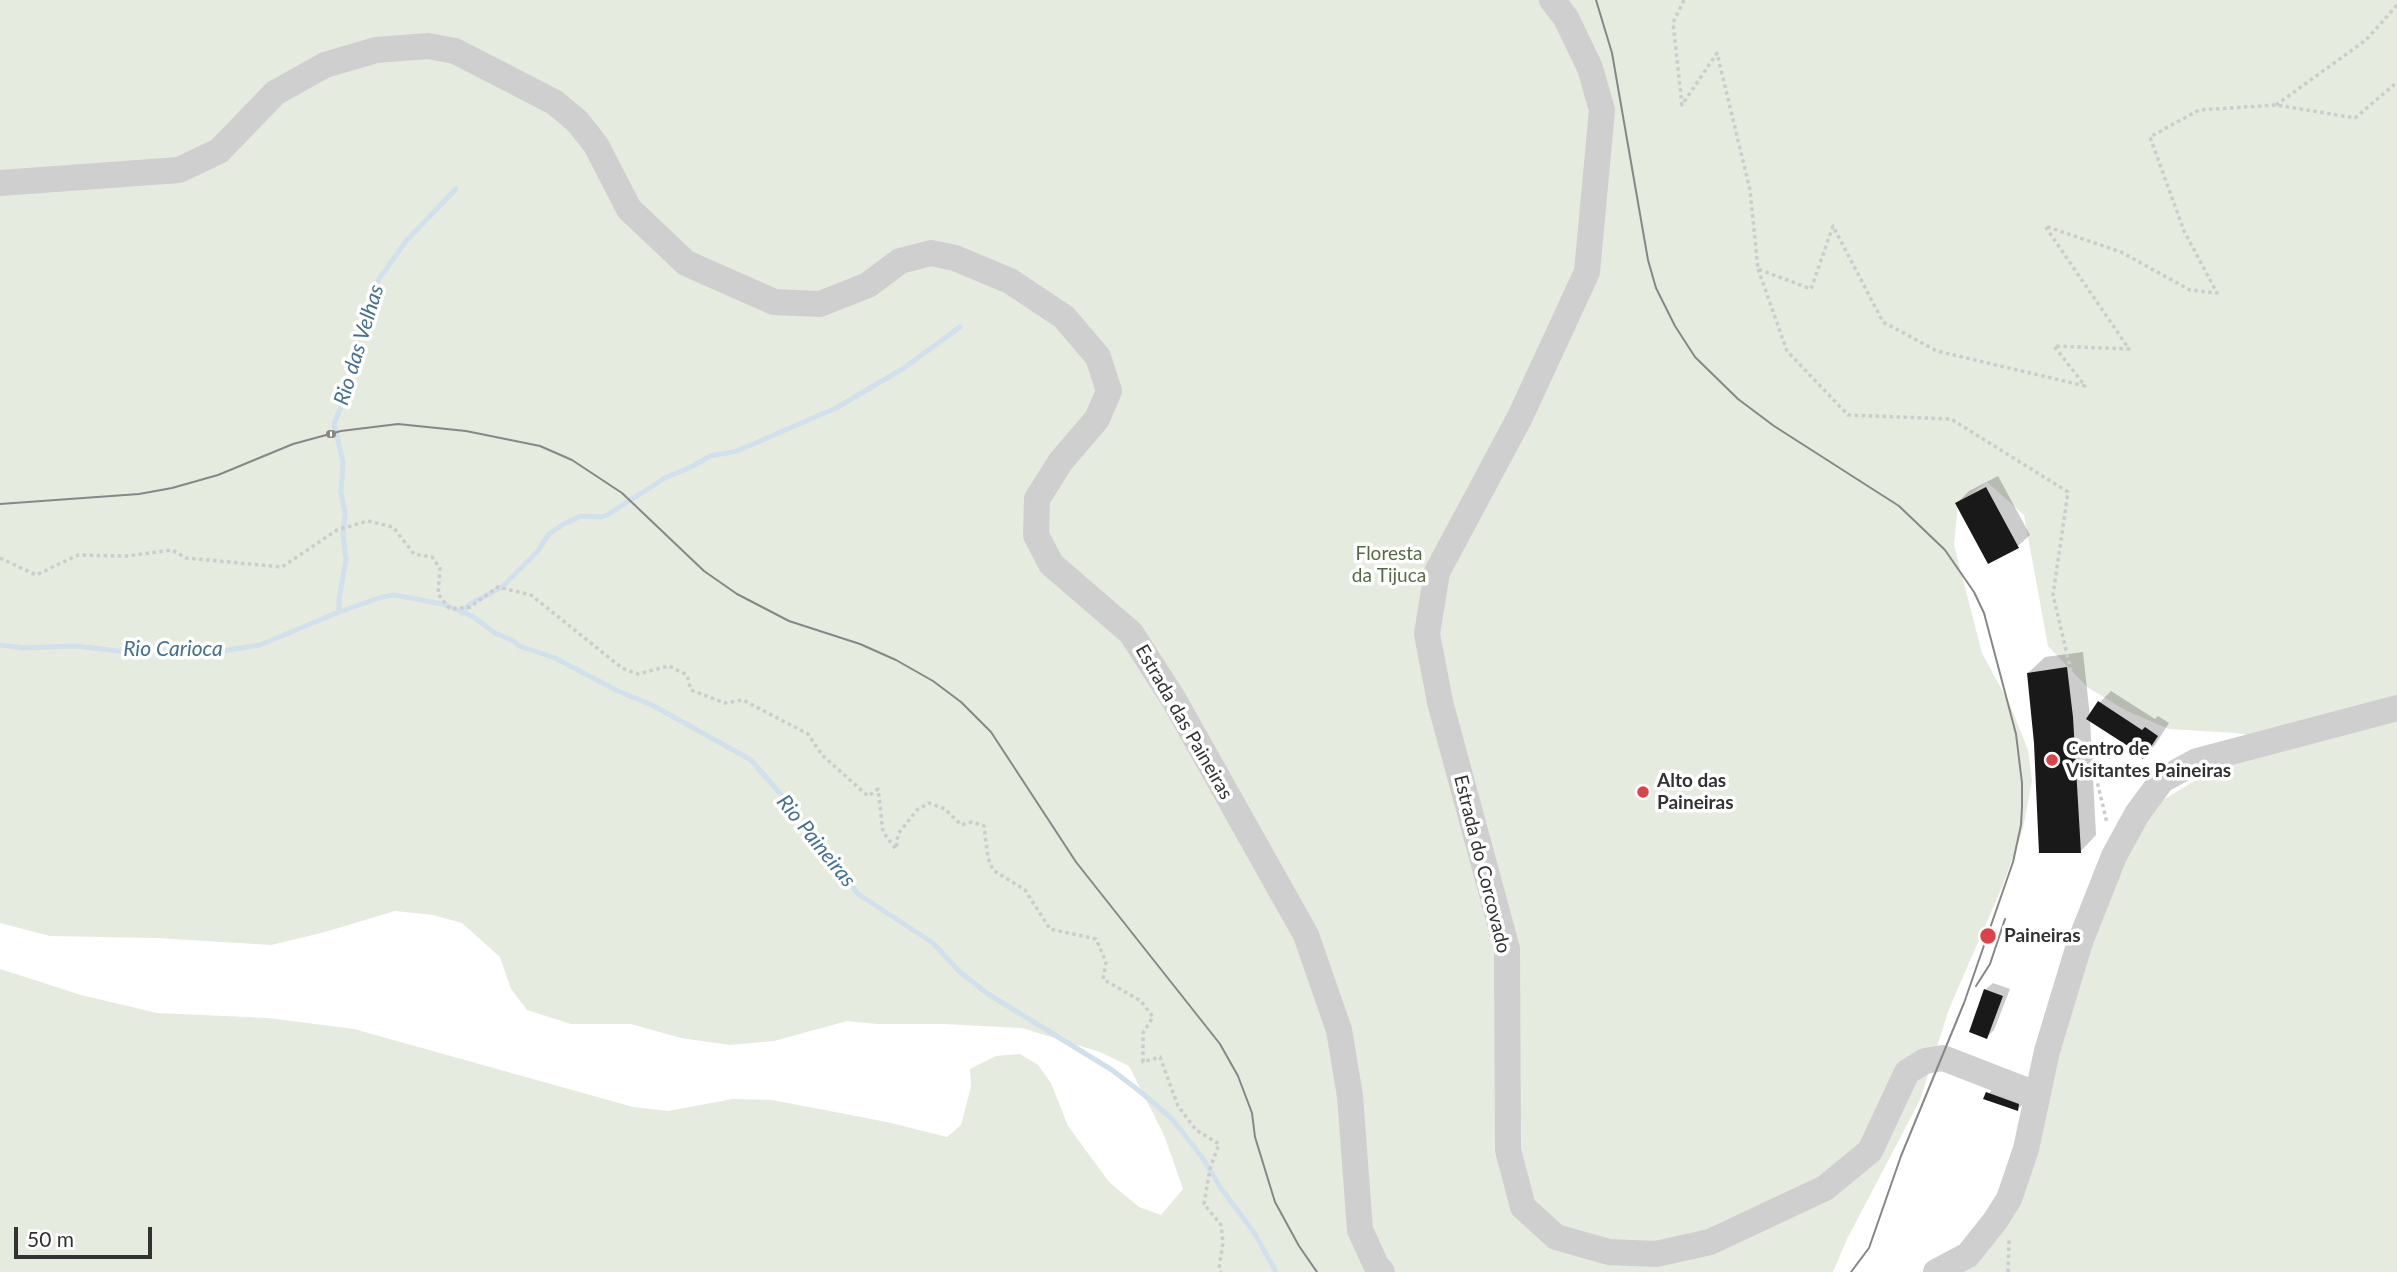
<!DOCTYPE html>
<style>
body{margin:0}
#map{position:relative;width:2397px;height:1272px;overflow:hidden;background:#fff;font-family:Lato,sans-serif}
canvas{display:block}
.scale{position:absolute;left:14px;top:1227px;width:138px;height:32px;box-sizing:border-box;border:4px solid #323232;border-top:0;padding-left:9px;font-size:21px;line-height:24px;white-space:nowrap;color:#323232;-webkit-text-stroke:5px #fff;paint-order:stroke}
</style>
<div id="map">
<canvas width="2397" height="1272"></canvas>
<div class="scale">50 m</div>
</div>
<script>
const c = document.querySelector('canvas').getContext('2d');
c.lineJoin = 'round';
function fillPath(path, color) { c.fillStyle = color; c.fill(path, 'evenodd'); }
const shape = rows => new Path2D(rows.map(r => 'M' + r).join(''));
function strokePath(path, color, width, dash) { c.strokeStyle = color; c.lineWidth = width; c.lineCap = dash ? 'butt' : 'round'; c.setLineDash(dash || []); c.stroke(path); }
function label(font, color, halo, rows, align = 'center') {
  c.font = font + ' Lato,sans-serif'; c.lineWidth = 7; c.setLineDash([]); c.textBaseline = 'middle'; c.strokeStyle = halo; c.fillStyle = color; for (const [text, x, y, turn = 0] of rows) {
    c.save(); c.translate(x, y); c.rotate((+turn || 0) * Math.PI / 180); c.textAlign = isNaN(turn) ? turn : align; if (halo) c.strokeText(text, 0, 0); c.fillText(text, 0, 0); c.restore();
  }
}
fillPath(shape([
 [0,0,2397,0,2397,1272,1953,1272,1989,1220,2021,1127,2068,948,2158,803,2196,780,2255,736,2236,733,2169,729,2127,711,2087,687,2048,646,2024,515,1987,482,1958,504,1954,545,1982,653,2010,705,2028,750,2032,781,2023,829,2002,887,1949,1009,1920,1100,1847,1239,1833,1272,0,1272,0,969,81,995,157,1013,268,1018,354,1029,633,1107,668,1111,733,1099,772,1100,887,1122,947,1137,961,1125,971,1087,970,1069,996,1056,1020,1054,1038,1065,1051,1083,1068,1126,1109,1182,1139,1207,1161,1215,1183,1189,1164,1135,1129,1066,1100,1052,1022,1028,944,1024,877,1024,847,1021,774,1041,730,1045,681,1038,631,1024,571,1024,527,1010,511,989,500,957,462,923,433,915,395,911,325,932,271,945,156,938,50,936,0,923]
]), '#e5ebdf');
fillPath(shape([
 [1998,476,2030,535,2018,546,1957,503,1969,491],
 [2083,652,2090,717,2099,703,2111,691,2155,719,2158,716,2169,723,2155,745,2143,757,2134,747,2090,719,2096,835,2080,852,2036,743,2028,673,2045,657],
 [1993,983,2010,989,1994,1030,1987,1037,1985,990],
 [1995,1085,2025,1102,2018,1109,1986,1098]
]), '#0003');
strokePath(shape([
 [339,612,339,600,346,559,343,535,345,513,341,492,343,462,334,424,346,394,357,344,379,279,406,241,456,189],
 [462,613,470,604,502,587,537,552,549,534,564,524,581,516,601,517,607,515,665,478,693,466,710,456,737,451,836,408,904,368,960,327],
 [0,645,24,648,75,646,119,651,215,652,260,645,339,612,382,597,394,595,443,604,472,616,495,633,514,641,519,646,555,658,618,691,652,705,751,760,796,812,858,894,933,943,960,972,988,994,1112,1070,1142,1093,1172,1119,1202,1157,1220,1187,1255,1234,1276,1272]
]), '#d0e0ec', 5);
fillPath(shape([
 [1986,487,2019,548,1988,564,1955,503],
 [2067,667,2073,717,2081,853,2039,853,2034,743,2027,673],
 [2098,701,2142,730,2145,727,2158,736,2143,759,2130,751,2131,748,2086,719],
 [1984,989,2003,996,1987,1039,1969,1032],
 [1986,1092,2019,1104,2018,1111,1983,1099]
]), '#191919');
strokePath(shape([
 [1684,0,1673,23,1682,105,1717,53,1750,190,1758,269,1811,289,1833,226,1883,322,1937,351,2085,386,2054,346,2129,349,2045,226,2121,252,2190,290,2217,293,2184,231,2150,137,2199,110,2276,105,2355,118,2395,84,2397,86],
 [2276,105,2366,40,2397,5],
 [1758,269,1787,351,1848,415,1951,419,2068,492,2053,595,2107,823],
 [0,558,36,575,78,555,127,556,172,550,186,558,282,567,337,530,368,521,393,527,414,554,432,557,440,568,438,594,450,609,470,607,498,587,531,595,622,668,638,674,669,666,687,675,691,690,725,703,743,700,808,734,822,755,868,796,878,789,883,832,896,849,898,834,917,810,929,803,945,809,961,825,972,822,984,826,988,858,993,870,1025,890,1050,929,1096,939,1106,962,1103,979,1141,1001,1153,1017,1143,1033,1143,1062,1160,1057,1178,1106,1196,1130,1219,1144,1210,1169,1204,1204,1221,1225,1223,1243,1219,1268,1221,1272],
 [2008,1272,2009,1240]
]), '#ccc', 3.5, [3.5, 3.5]);
strokePath(shape([
 [1552,0,1566,18,1590,68,1602,110,1587,272,1520,417,1437,572,1427,634,1440,702,1507,949,1508,1150,1523,1207,1556,1237,1609,1252,1656,1254,1710,1242,1825,1188,1870,1151,1907,1072,1925,1061,1943,1058,2036,1094],
 [0,183,179,170,219,151,275,93,325,65,376,50,428,46,455,51,554,102,577,121,596,145,629,209,686,263,774,302,820,304,868,285,900,261,931,253,955,258,1010,281,1064,317,1098,357,1109,391,1097,419,1061,461,1037,499,1036,535,1051,564,1131,633,1174,700,1306,935,1339,1030,1350,1096,1360,1230,1376,1265,1382,1272],
 [1936,1272,1968,1255,1995,1221,2009,1199,2026,1149,2047,1051,2080,942,2114,856,2137,814,2162,780,2197,761,2397,708]
]), '#cfcfcf', 26);
strokePath(shape([
 [1596,0,1612,53,1648,260,1656,288,1675,326,1695,357,1738,399,1774,426,1899,506,1945,550,1974,592,1984,613,2016,734,2022,783,2022,807,2021,825,2013,862,1964,1003,1901,1156,1869,1248,1851,1272],
 [0,504,139,494,172,488,218,475,293,444,341,431,398,424,466,431,540,446,572,460,622,493,704,571,737,594,789,621,860,644,896,660,933,681,961,702,991,732,1076,862,1220,1044,1238,1076,1252,1113,1255,1137,1275,1202,1299,1246,1317,1272],
 [1976,986,1990,964,2005,919]
]), '#878787', 2);
const rail = shape([
 [330,434,332,434]
]);
strokePath(rail, '#878787', 8);
strokePath(rail, '#fff', 5, [16]);
for (const [x, y, r, color] of [
 [2052,760,7,"#dc4248"],
 [1643,792,7,"#dc4248"],
 [1988,936,9,"#dc4248"]
]) { const dot = new Path2D(); dot.arc(x, y, r, 0, 2 * Math.PI); c.fillStyle = color; c.fill(dot); strokePath(dot, '#fff', 2.5); }
label('19px', '#546c41', '#fff', [
 ["Floresta",1389,554],
 ["da Tijuca",1389,576]
]);
label('19px', '#323232', '#fff', [
 ["Estrada das Paineiras",1184,722,60],
 ["Estrada do Corcovado",1482,864,76]
]);
label('bold 19px', '#323232', '#fff', [
 ["Centro de",2066,749],
 ["Visitantes Paineiras",2066,771],
 ["Alto das",1657,781],
 ["Paineiras",1657,803],
 ["Paineiras",2004,936]
], 'left');
label('italic 21px', '#447191', '#fff', [
 ["Rio das Velhas",359,345,-73],
 ["Rio Carioca",173,649],
 ["Rio Paineiras",816,841,51]
]);
</script>
